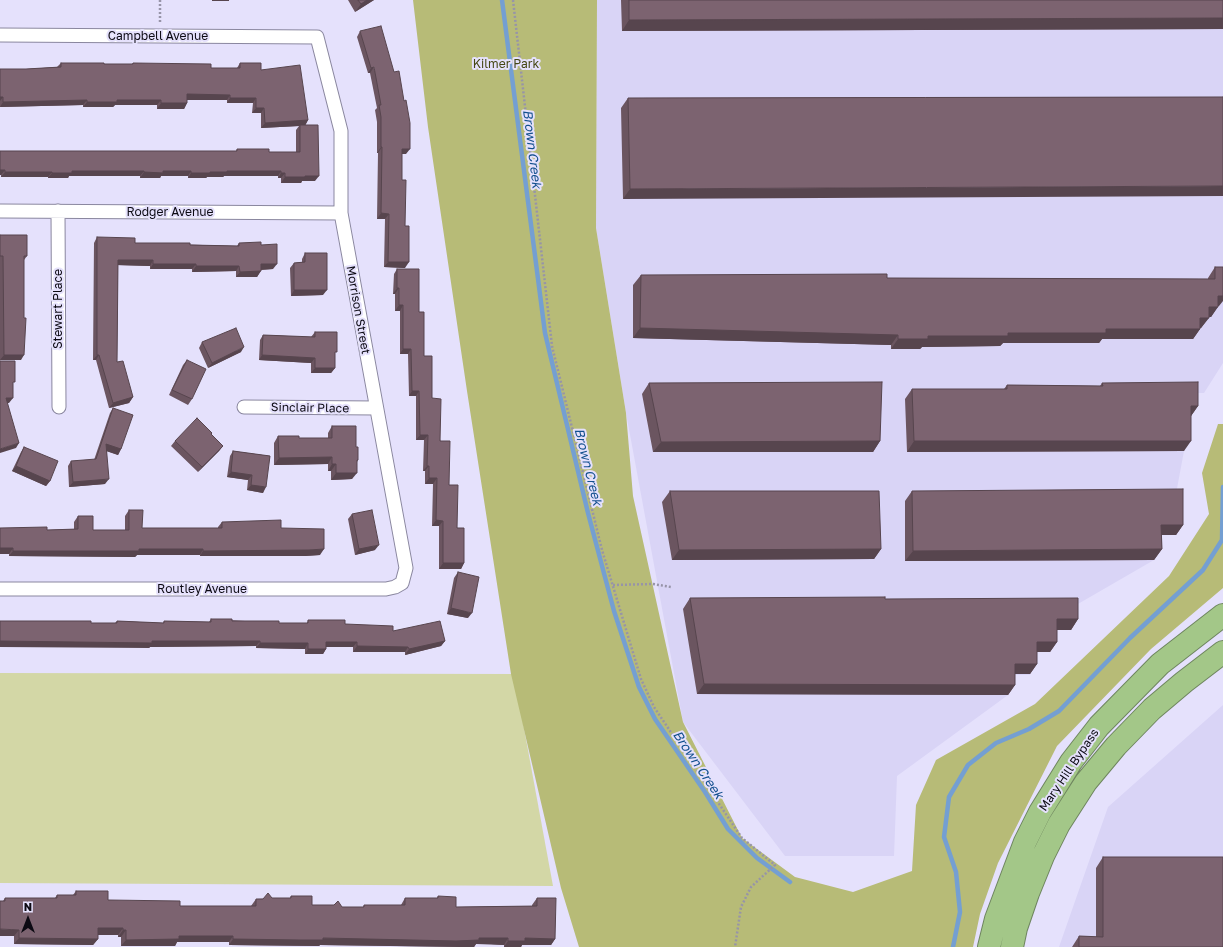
<!DOCTYPE html>
<style>
body{margin:0}
#map{position:relative;width:1223px;height:947px;overflow:hidden;background:#e5e1fc;font-family:"Golos Text",sans-serif}
canvas{display:block}
.north{position:absolute;left:8px;top:899px;width:40px;height:40px;-webkit-text-stroke:3px #e5e1fc;paint-order:stroke;rotate:0deg;font-size:11px;font-weight:700;line-height:16px;text-align:center;color:#0c0a13}
.north::after{content:'';display:block;margin:auto;width:14px;height:18px;background:#0c0a13;clip-path:polygon(50% 0,100% 100%,50% 72%,0 100%)}
</style>
<div id="map">
<canvas width="1223" height="947"></canvas>
<div class="north">N</div>
</div>
<script>
const c = document.querySelector('canvas').getContext('2d');
c.lineJoin = 'round';
function fillPath(path, color) { c.fillStyle = color; c.fill(path, 'evenodd'); }
const shape = rows => new Path2D(rows.map(r => 'M' + r).join(''));
function strokePath(path, color, width, dash) { c.strokeStyle = color; c.lineWidth = width; c.lineCap = dash ? 'butt' : 'round'; c.setLineDash(dash || []); c.stroke(path); }
function label(font, color, halo, rows, align = 'center') {
  c.font = font + ' "Golos Text",sans-serif'; c.lineWidth = 4; c.setLineDash([]); c.textBaseline = 'middle'; c.strokeStyle = halo; c.fillStyle = color; for (const [text, x, y, turn = 0] of rows) {
    c.save(); c.translate(x, y); c.rotate((+turn || 0) * Math.PI / 180); c.textAlign = isNaN(turn) ? turn : align; if (halo) c.strokeText(text, 0, 0); c.fillText(text, 0, 0); c.restore();
  }
}
fillPath(shape([
 [597,0,1223,0,1223,363,1204,393,1191,393,1184,451,1175,499,1175,535,1154,535,1154,560,1071,608,1071,630,1050,630,1050,652,1030,652,1030,675,1008,675,1008,695,897,776,894,856,785,856,683,722,626,413,596,228],
 [1223,705,1223,947,1059,947,1108,807]
]), '#d9d4f6');
fillPath(shape([
 [0,673,514,674,553,886,0,883]
]), '#d3d7a6');
fillPath(shape([
 [413,0,597,0,596,228,626,413,633,496,683,722,742,838,795,877,853,892,912,871,916,805,936,760,1035,704,1169,576,1209,514,1202,473,1218,424,1223,424,1223,588,1151,649,1057,746,998,863,980,914,973,947,579,947,561,888,511,674,467,391,428,127]
]), '#b7bb77');
strokePath(shape([
 [502,0,545,333,588,513,614,611,639,687,655,719,705,792,728,829,757,858,790,882],
 [953,947,960,912,956,872,944,837,949,797,968,765,996,743,1029,729,1059,711,1130,638,1203,570,1222,540,1223,487]
]), '#749fd2', 4.5);
const street = shape([
 [0,35,317,37,341,131,341,213,406,568,402,583,395,587,386,589,0,589],
 [0,211,341,213],
 [58,211,59,407],
 [244,407,376,408]
]);
const highway = shape([
 [989,947,996,919,1025,842,1040,812,1071,762,1099,726,1160,664,1223,615],
 [1012,947,1016,928,1028,893,1043,856,1059,824,1086,782,1116,746,1152,709,1184,682,1223,652]
]);
strokePath(street, '#8a879f', 15);
strokePath(highway, '#6e855f', 24);
strokePath(shape([
 [160,0,160,23],
 [513,0,552,346,602,550,641,679,654,707,742,838,775,865,751,887,741,907,735,947],
 [613,585,653,584,671,587]
]), '#9794a8', 2.5, [2, 2]);
strokePath(street, '#fff', 13);
strokePath(highway, '#a3c788', 22);
fillPath(shape([
 [348,0,374,0,355,12],
 [621,0,1223,0,1223,29,622,31],
 [360,31,406,154,402,154,402,180,405,268,384,267,385,219,377,219,378,153,377,153,377,122,375,110,377,108,370,73,368,73,357,37],
 [61,63,104,64,132,64,133,63,211,68,237,68,240,63,261,70,308,120,305,125,315,181,302,181,301,183,281,183,281,178,278,178,278,176,224,176,223,177,207,177,206,178,188,178,188,176,161,176,160,178,140,178,140,176,69,176,68,178,48,178,48,177,1,177,0,151,236,151,237,149,269,152,296,152,296,130,299,126,261,128,261,113,252,113,253,103,227,103,227,100,187,100,187,103,184,109,157,109,157,105,115,105,113,107,83,107,83,105,0,107,0,69,26,69,57,67],
 [1223,97,623,199,621,108,628,98],
 [0,235,27,256,24,260,21,360,0,360],
 [97,237,135,243,237,246,239,243,261,245,273,269,261,270,257,277,236,277,236,271,192,272,192,269,150,269,150,266,118,265,117,362,133,397,129,403,109,408,96,360,93,360,94,243],
 [305,253,323,295,291,296,290,268,294,263,302,262,302,259],
 [1215,267,1219,306,1218,306,1211,317,1209,317,1201,328,1200,328,1200,329,1193,339,1102,339,1099,343,1003,343,1000,346,922,347,920,349,891,349,891,345,633,338,633,285,641,275,887,278,1208,279,1208,278],
 [397,269,419,312,424,356,432,398,449,485,464,563,461,569,439,569,439,526,432,526,433,484,425,484,425,471,423,471,424,440,416,440,416,396,409,396,408,354,400,354,400,311,395,311,395,294,393,294,394,274],
 [315,332,335,355,335,368,331,373,311,373,311,363,259,360,260,340,263,335,311,337],
 [202,342,241,352,208,368,199,348],
 [187,360,192,399,188,405,169,395,183,365],
 [649,383,880,441,873,452,653,452,642,394],
 [1102,383,1198,406,1191,416,1184,451,907,452,905,399,912,389,1004,389,1007,385,1100,386],
 [113,408,121,449,118,455,107,451,105,484,69,487,68,466,71,461,94,460,110,413],
 [332,426,356,447,358,460,357,462,352,479,331,480,331,471,328,471,328,464,274,465,274,443,278,436,299,438,328,438,328,433],
 [175,441,223,446,219,451,198,472,171,446],
 [24,447,50,481,46,486,12,471,21,452],
 [233,451,270,456,263,493,247,490,248,480,227,477,230,456],
 [670,491,881,549,874,559,672,560,662,502],
 [912,491,1183,525,1176,535,1162,535,1162,549,1154,560,905,561,905,501],
 [129,510,142,528,218,528,218,527,222,522,281,528,320,555,305,556,200,556,200,555,137,555,135,557,9,556,9,554,0,554,0,528,47,530,74,529,74,522,78,516,93,530,125,530,125,516],
 [352,514,375,550,355,555,348,519],
 [458,572,468,618,447,614,454,578],
 [690,598,885,599,1078,619,1071,630,1057,630,1057,642,1050,652,1037,652,1037,664,1030,674,1015,674,1015,685,1008,695,697,694,683,609],
 [211,619,279,623,307,623,308,620,345,624,445,641,441,646,405,655,405,652,353,652,353,647,326,647,326,649,323,654,305,654,305,649,256,648,256,646,150,647,149,648,91,623,115,623,117,621,163,623,164,621,209,622],
 [1103,857,1223,947,1072,947,1079,936,1096,937,1096,868],
 [76,891,108,900,180,906,251,906,256,899,290,898,291,896,312,905,342,907,363,907,364,905,401,905,405,898,437,898,438,896,456,907,532,906,532,905,537,898,555,939,551,945,522,945,521,947,504,947,504,945,491,944,476,944,474,947,320,945,319,946,229,945,229,942,177,942,175,946,121,946,121,937,118,937,118,935,98,935,98,939,93,945,14,944,14,936,3,901,5,898,55,898,57,895,73,895]
]), '#6b5560');
fillPath(shape([
 [212,0,229,0,229,1,212,1],
 [367,0,374,0,355,12,361,4],
 [1223,18,1223,29,622,31,629,20],
 [374,67,370,73,368,73,371,68],
 [187,94,230,95,227,100,184,100],
 [0,97,3,97,0,101],
 [230,98,256,98,253,103,227,103],
 [87,100,83,105,0,107,3,102],
 [117,100,161,100,157,105,115,105,113,107,83,107,87,102],
 [161,103,187,103,184,109,157,109],
 [256,108,264,108,261,113,252,113],
 [308,120,305,126,300,125,299,126,261,128,265,123],
 [381,147,382,147,378,153,377,153],
 [402,149,410,149,406,154,399,154],
 [0,170,5,170,1,175,0,175],
 [72,171,144,171,140,176,69,176,68,178,48,178,52,173],
 [163,171,191,171,188,176,161,176,160,178,140,178,144,172],
 [227,171,281,171,278,176,224,176,223,177,207,177,206,178,188,178,191,173],
 [5,172,52,172,48,177,1,177],
 [281,173,285,173,281,178,278,178],
 [305,176,319,176,315,181,302,181,301,183,281,183,285,177],
 [1223,186,1223,196,623,199,630,189],
 [381,213,389,214,385,219,377,219],
 [118,260,153,260,150,266,115,265],
 [388,262,409,262,405,268,384,267],
 [153,264,196,264,192,269,150,269],
 [261,264,277,264,273,269,257,270],
 [196,266,239,266,236,271,192,272],
 [261,271,257,277,236,277,240,272],
 [397,288,399,288,395,294,393,294],
 [294,290,327,290,323,295,291,296],
 [1218,296,1223,296,1223,301,1219,306,1211,306],
 [399,305,403,305,400,311,395,311],
 [1209,307,1218,307,1211,317,1201,317],
 [1200,318,1209,318,1201,328,1193,328],
 [640,328,898,335,891,345,633,338],
 [1106,329,1200,329,1193,339,1102,339,1099,343,1003,343,1000,346,922,347,920,349,891,349,898,339,928,336],
 [244,347,241,352,208,368,212,363],
 [403,349,411,349,408,354,400,354],
 [4,355,24,355,21,360,0,360],
 [97,355,99,355,96,360,93,360],
 [262,355,315,358,311,363,259,360],
 [315,368,335,368,331,373,311,373],
 [412,391,419,391,416,396,409,396],
 [133,397,129,403,109,408,113,403],
 [6,398,13,398,9,403,2,403],
 [1191,406,1198,406,1191,416],
 [420,435,428,435,424,440,416,440],
 [880,441,873,452,653,452,661,442],
 [914,441,1191,441,1184,451,907,452],
 [19,443,16,448,0,453,0,449],
 [106,444,121,449,118,455,103,450],
 [223,446,219,451,198,472,202,467],
 [332,457,328,464,274,465,279,458],
 [332,464,336,464,331,471,328,471],
 [16,466,50,481,46,486,12,471],
 [427,466,429,466,425,471,423,471],
 [231,472,252,475,248,480,227,477],
 [336,473,357,473,352,479,331,480],
 [429,478,437,478,433,484,425,484],
 [109,479,105,484,69,487,73,482],
 [251,485,266,487,263,493,247,490],
 [436,520,443,521,439,526,432,526],
 [1161,525,1183,525,1176,535,1154,535],
 [379,545,375,550,355,555,359,549],
 [0,548,13,548,9,554,0,554],
 [139,549,203,549,200,555,137,555,135,557,9,556,13,551],
 [324,549,320,555,305,556,200,556,203,551],
 [881,549,874,559,672,560,679,550],
 [1162,549,1154,560,905,561,913,551],
 [443,563,464,563,461,569,439,569],
 [451,608,472,613,468,618,447,614],
 [1057,619,1078,619,1071,630,1050,630],
 [0,641,260,641,256,646,150,647,149,648,0,647],
 [445,641,441,646,405,655,409,649],
 [326,642,357,642,353,647,323,647],
 [1037,642,1057,642,1050,652,1030,652],
 [260,643,308,643,305,649,256,648],
 [357,646,408,647,405,652,353,652],
 [308,649,326,649,323,654,305,654],
 [1015,664,1037,664,1030,674,1008,674],
 [704,684,1015,685,1008,695,697,694],
 [98,928,123,928,118,935,93,935],
 [0,929,19,930,14,936,0,936],
 [123,930,126,930,121,937,118,937],
 [179,936,233,936,229,942,177,942,175,946,121,946,126,940],
 [19,938,98,939,93,945,14,944],
 [479,938,508,938,504,945,476,944,474,947,460,947,320,945,319,946,229,945,233,939],
 [525,938,555,939,551,945,522,945,521,947,504,947,508,941]
]), '#57454e');
const building = shape([
 [358,0,367,0,361,4,358,0],
 [629,0,1223,0,1223,18,629,20,629,0],
 [381,26,394,72,399,71,404,101,406,100,410,123,410,149,402,149,402,180,406,180,405,226,409,226,409,262,388,262,389,214,381,213,382,147,381,147,381,117,379,105,381,105,374,67,371,68,360,31,381,26],
 [61,63,104,63,104,64,133,64,133,63,211,64,211,68,240,68,240,63,261,63,261,70,300,65,308,120,265,123,264,108,256,108,256,98,230,98,230,95,187,94,187,103,161,103,161,100,117,100,117,102,87,102,87,100,3,102,3,97,0,97,0,69,26,69,61,67,61,63],
 [1223,97,1223,186,630,189,628,98,1223,97],
 [300,125,318,125,319,176,305,176,305,177,285,177,285,173,281,173,281,171,227,171,227,172,210,172,210,173,191,173,191,171,163,171,163,173,144,172,144,171,72,171,72,173,52,173,52,172,5,172,5,170,0,170,0,151,237,151,237,149,269,149,269,152,300,152,300,125],
 [0,235,27,235,27,256,24,256,24,318,26,318,24,355,4,355,3,256,0,256,0,235],
 [97,237,135,238,135,243,190,243,190,245,239,246,239,243,261,242,261,245,277,244,277,264,261,264,261,271,240,272,239,266,196,266,196,264,153,264,153,260,118,260,117,362,123,361,133,397,113,403,99,355,97,355,97,237],
 [305,253,327,253,327,290,294,290,294,263,305,262,305,253],
 [1215,267,1223,267,1223,296,1218,296,1218,307,1209,307,1209,318,1200,318,1200,329,1106,329,1106,333,1008,333,1008,336,928,336,928,339,898,339,898,335,640,328,641,275,887,274,887,278,1215,279,1215,267],
 [397,269,419,269,419,312,424,312,424,356,432,356,432,398,441,399,440,441,450,441,449,485,458,485,457,528,464,528,464,563,443,563,443,521,436,520,437,478,429,478,429,466,427,466,428,435,420,435,419,391,412,391,411,349,403,349,403,305,399,305,399,288,397,288,397,269],
 [236,328,244,347,212,363,202,342,236,328],
 [315,332,337,332,337,352,335,352,335,368,315,368,315,358,262,355,263,335,315,337,315,332],
 [187,360,206,369,192,399,172,390,187,360],
 [0,361,15,361,15,382,13,382,13,398,6,398,19,443,0,449,0,361],
 [882,382,880,441,661,442,649,383,882,382],
 [1198,382,1198,406,1191,406,1191,441,914,441,912,389,1007,389,1007,385,1103,386,1102,383,1198,382],
 [113,408,133,415,121,449,106,444,109,479,73,482,71,461,96,459,113,408],
 [197,418,212,433,211,434,223,446,202,467,175,441,197,418],
 [332,426,356,426,356,447,358,447,358,460,357,460,357,473,336,473,336,464,332,464,332,457,279,458,278,436,299,436,299,438,332,438,332,426],
 [24,447,58,461,50,481,16,466,24,447],
 [233,451,270,456,266,487,251,485,252,475,231,472,233,451],
 [1183,489,1183,525,1161,525,1162,549,913,551,912,491,1183,489],
 [670,491,879,491,881,549,679,550,670,491],
 [129,510,143,510,142,528,222,528,222,522,281,520,281,528,324,529,324,549,309,550,203,551,203,549,139,549,139,551,13,551,13,548,0,548,0,528,47,527,47,530,78,529,78,516,93,516,93,530,129,530,129,510],
 [372,510,379,545,359,549,352,514,372,510],
 [458,572,479,577,472,613,451,608,458,572],
 [885,597,885,599,1078,598,1078,619,1057,619,1057,642,1037,642,1037,664,1015,664,1015,685,704,684,690,598,885,597],
 [211,619,232,619,232,621,279,621,279,623,308,623,308,620,345,620,345,624,393,626,393,631,440,621,445,641,409,649,408,647,357,646,357,642,326,642,326,649,308,649,308,643,260,643,260,641,152,641,152,643,0,641,0,621,91,621,91,623,117,623,117,621,164,623,164,621,211,622,211,619],
 [1103,857,1223,857,1223,947,1079,947,1079,936,1103,937,1103,857],
 [76,891,108,891,108,900,180,901,180,906,256,906,256,899,263,899,268,893,272,898,291,898,291,896,312,896,312,905,334,905,338,901,342,907,364,907,364,905,405,905,405,898,438,898,438,896,456,897,456,907,537,906,537,898,556,898,555,939,525,938,525,941,508,941,508,938,479,938,479,940,456,941,323,938,323,940,300,940,233,939,233,936,179,936,179,939,126,940,126,930,123,930,123,928,98,928,98,939,19,938,19,930,0,929,0,901,5,901,5,898,57,898,57,895,76,895,76,891]
]);
fillPath(building, '#7c6370');
strokePath(building, '#57454e', 1);
label('12px', '#0c0a13', '#e5e1fc', [
 ["Campbell Avenue",158,36],
 ["Rodger Avenue",170,212],
 ["Stewart Place",58,309,-90],
 ["Morrison Street",358,310,80],
 ["Sinclair Place",310,408,1],
 ["Routley Avenue",202,589],
 ["Mary Hill Bypass",1069,770,-56]
]);
label('12px', '#454713', '#e5e1fc', [
 ["Kilmer Park",506,64]
]);
label('italic 13px', '#13508e', '#e5e1fc', [
 ["Brown Creek",532,149,83],
 ["Brown Creek",588,467,76],
 ["Brown Creek",698,765,56]
]);
</script>
